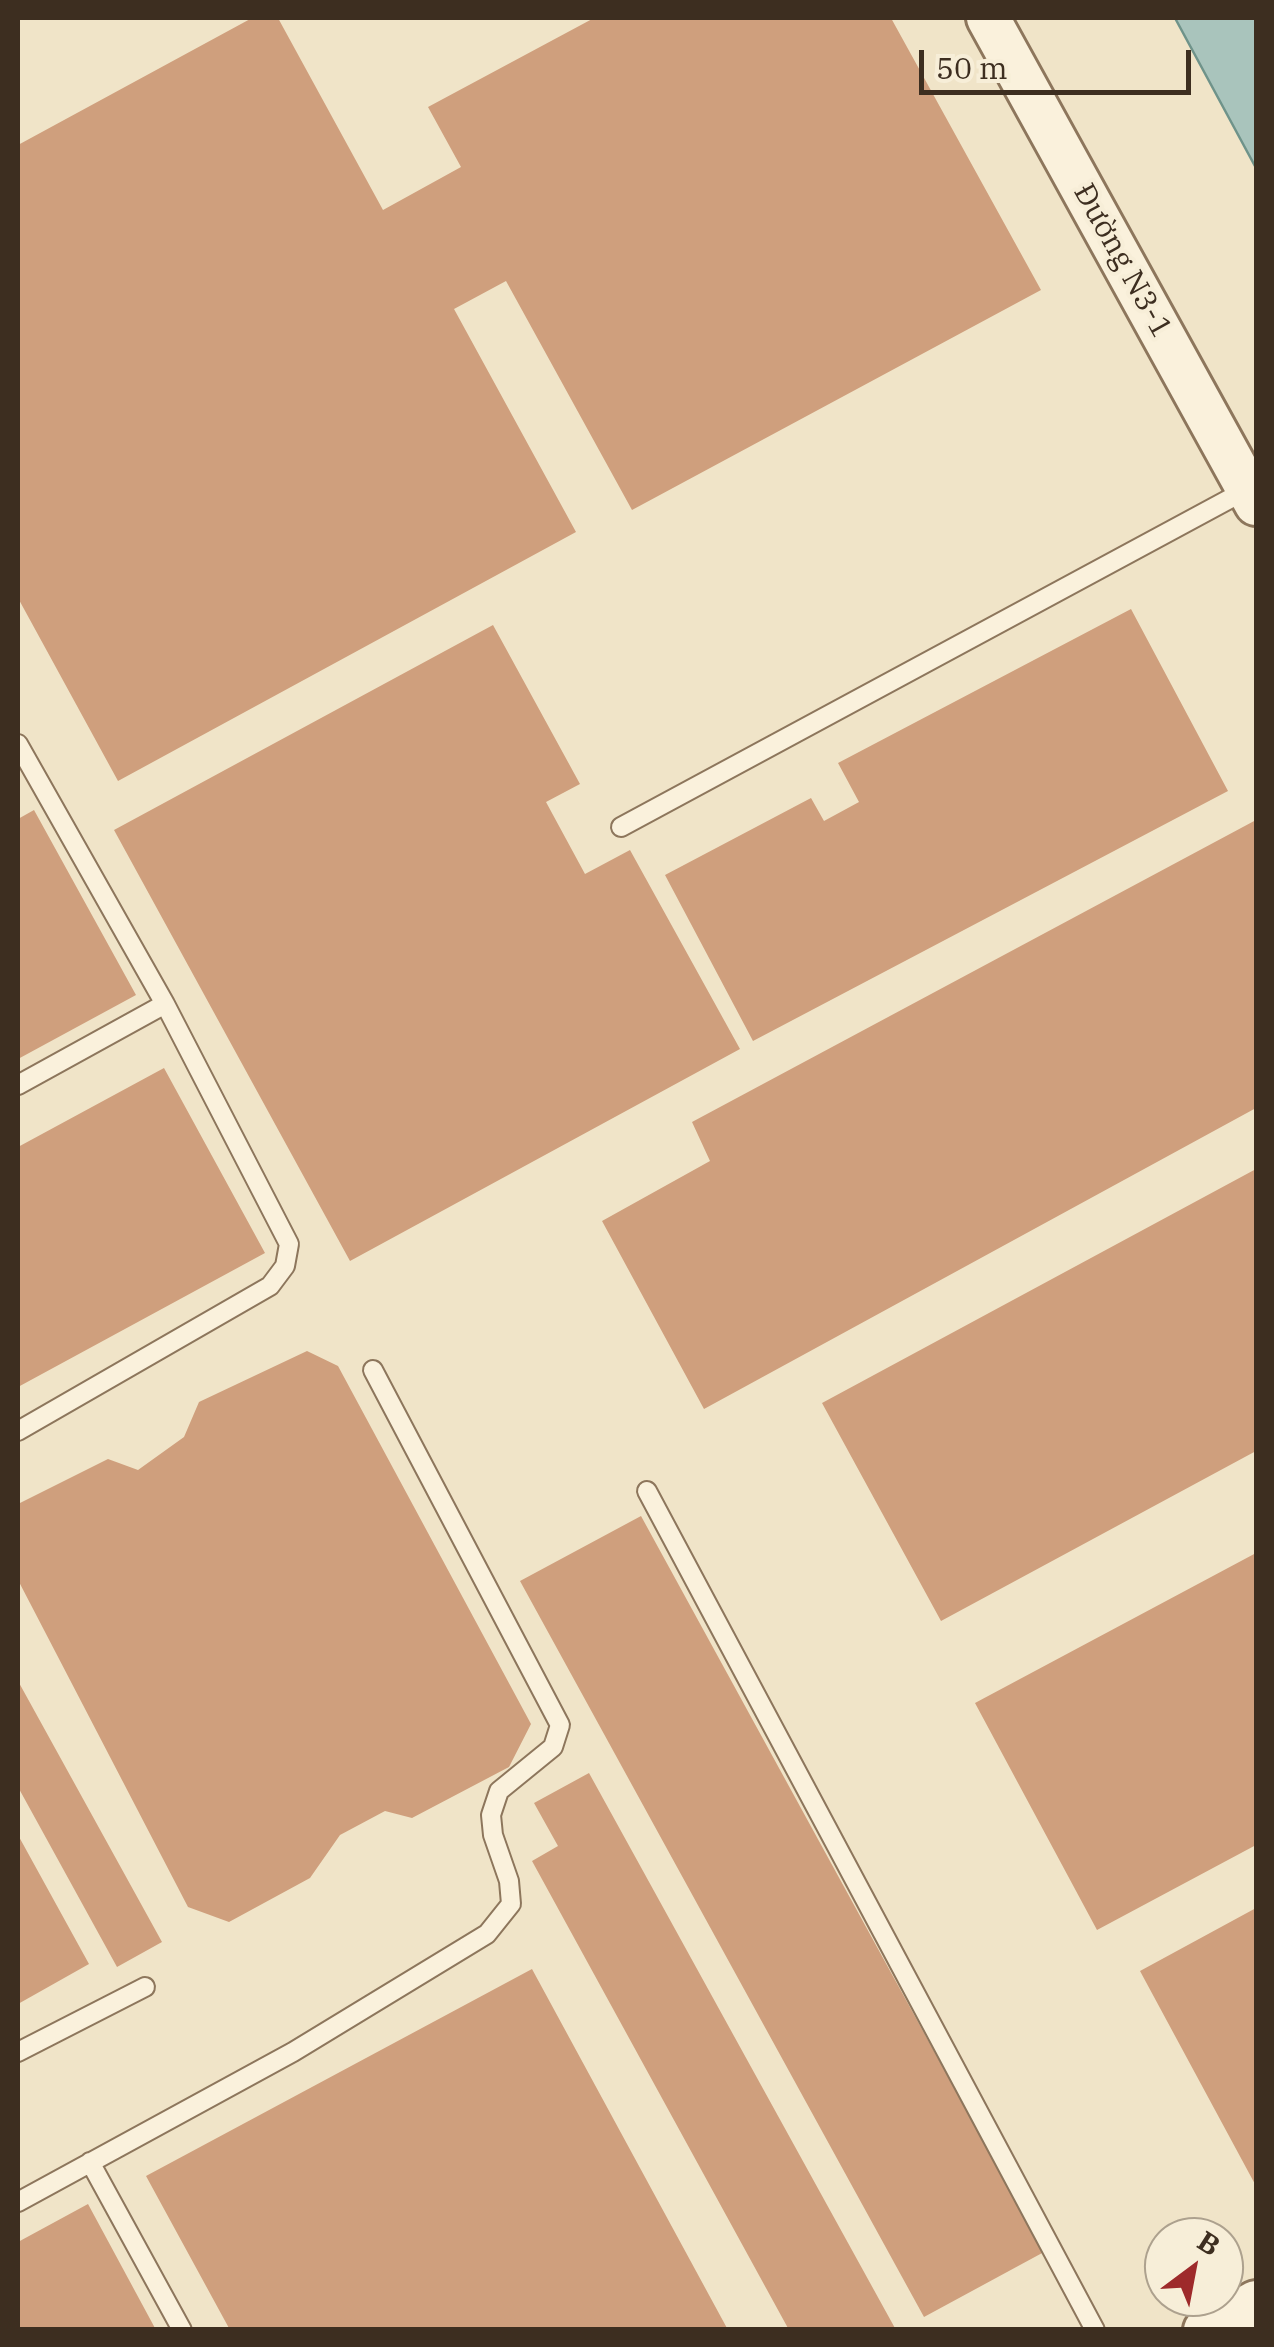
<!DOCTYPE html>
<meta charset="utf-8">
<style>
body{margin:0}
#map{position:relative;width:1274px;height:2347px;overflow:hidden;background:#f0e4c8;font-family:"IBM Plex Serif",serif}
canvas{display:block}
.frame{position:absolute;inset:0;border:20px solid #3d2e20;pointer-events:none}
.north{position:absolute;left:1144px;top:2217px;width:100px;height:100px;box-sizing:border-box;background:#f7eed8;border:2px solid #ada18e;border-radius:50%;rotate:32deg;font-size:28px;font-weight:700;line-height:40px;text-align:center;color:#3d2e20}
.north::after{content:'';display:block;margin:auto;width:35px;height:45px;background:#9e2a2b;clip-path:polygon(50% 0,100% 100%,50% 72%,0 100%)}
.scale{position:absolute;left:919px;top:50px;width:272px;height:45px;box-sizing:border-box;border:5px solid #3d2e20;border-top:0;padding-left:12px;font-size:30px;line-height:35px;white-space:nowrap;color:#3d2e20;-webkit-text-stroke:8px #f7eed8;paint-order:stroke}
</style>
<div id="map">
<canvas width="1274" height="2347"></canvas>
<div class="frame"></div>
<div class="north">B</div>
<div class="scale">50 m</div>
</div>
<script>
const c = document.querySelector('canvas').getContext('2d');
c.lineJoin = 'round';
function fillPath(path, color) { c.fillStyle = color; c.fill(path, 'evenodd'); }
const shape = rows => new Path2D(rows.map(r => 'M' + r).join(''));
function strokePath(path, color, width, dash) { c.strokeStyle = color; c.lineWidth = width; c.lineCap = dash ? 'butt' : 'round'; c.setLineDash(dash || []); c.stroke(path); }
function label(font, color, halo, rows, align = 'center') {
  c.font = font + ' "IBM Plex Serif",serif'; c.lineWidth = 8; c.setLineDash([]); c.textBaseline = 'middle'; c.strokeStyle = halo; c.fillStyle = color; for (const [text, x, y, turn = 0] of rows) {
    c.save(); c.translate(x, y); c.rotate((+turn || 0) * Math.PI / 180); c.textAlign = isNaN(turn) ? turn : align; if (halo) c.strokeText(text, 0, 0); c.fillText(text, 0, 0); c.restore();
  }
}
const water = shape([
 [1175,18,1256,18,1256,168,1175,18]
]);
fillPath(water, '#a9c4bc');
strokePath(water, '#6f938a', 2.5);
fillPath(shape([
 [252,18,278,18,383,210,461,167,428,107,594,18,891,18,1041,290,632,510,506,281,454,309,576,532,118,781,18,598,18,145],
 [1131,609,1228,791,753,1041,665,875,811,798,824,821,859,802,838,763],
 [493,625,580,784,546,802,585,874,630,850,740,1049,350,1261,114,830],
 [34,810,136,995,18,1059,18,819],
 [1256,820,1256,1108,704,1409,602,1221,710,1161,692,1122],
 [164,1068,265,1253,18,1387,18,1147],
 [1256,1169,1256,1451,941,1621,822,1403],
 [307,1351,338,1366,531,1724,509,1767,412,1818,385,1811,340,1835,310,1878,229,1922,188,1907,18,1580,18,1504,108,1459,138,1470,184,1437,199,1402],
 [641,1516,1044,2252,924,2317,520,1581],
 [1256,1553,1256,1845,1097,1930,975,1703],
 [18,1681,162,1942,117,1967,18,1787],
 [589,1773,896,2330,789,2330,532,1861,558,1846,534,1803],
 [18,1835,89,1964,18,2004],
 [1256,1908,1256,2186,1140,1971],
 [532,1969,728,2330,230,2330,146,2176],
 [88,2204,156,2330,18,2330,18,2242]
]), '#cf9f7d');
const service = shape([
 [18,744,165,1004,289,1244,285,1266,270,1286,18,1431],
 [621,827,1248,489],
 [18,1085,165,1004],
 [647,1491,1095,2330],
 [18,2052,145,1987],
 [90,2162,182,2330],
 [18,2202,293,2052,487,1934,511,1904,509,1881,493,1835,491,1815,499,1791,553,1747,560,1725,373,1370]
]);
const tertiary = shape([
 [988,18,1256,504],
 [1205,2330,1256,2302]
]);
strokePath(service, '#8d765c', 22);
strokePath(tertiary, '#8d765c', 48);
strokePath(service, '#faf1dc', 18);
strokePath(tertiary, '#faf1dc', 42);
label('30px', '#3d2e20', '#f7eed8', [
 ["Đường N3-1",1122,261,61]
]);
</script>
